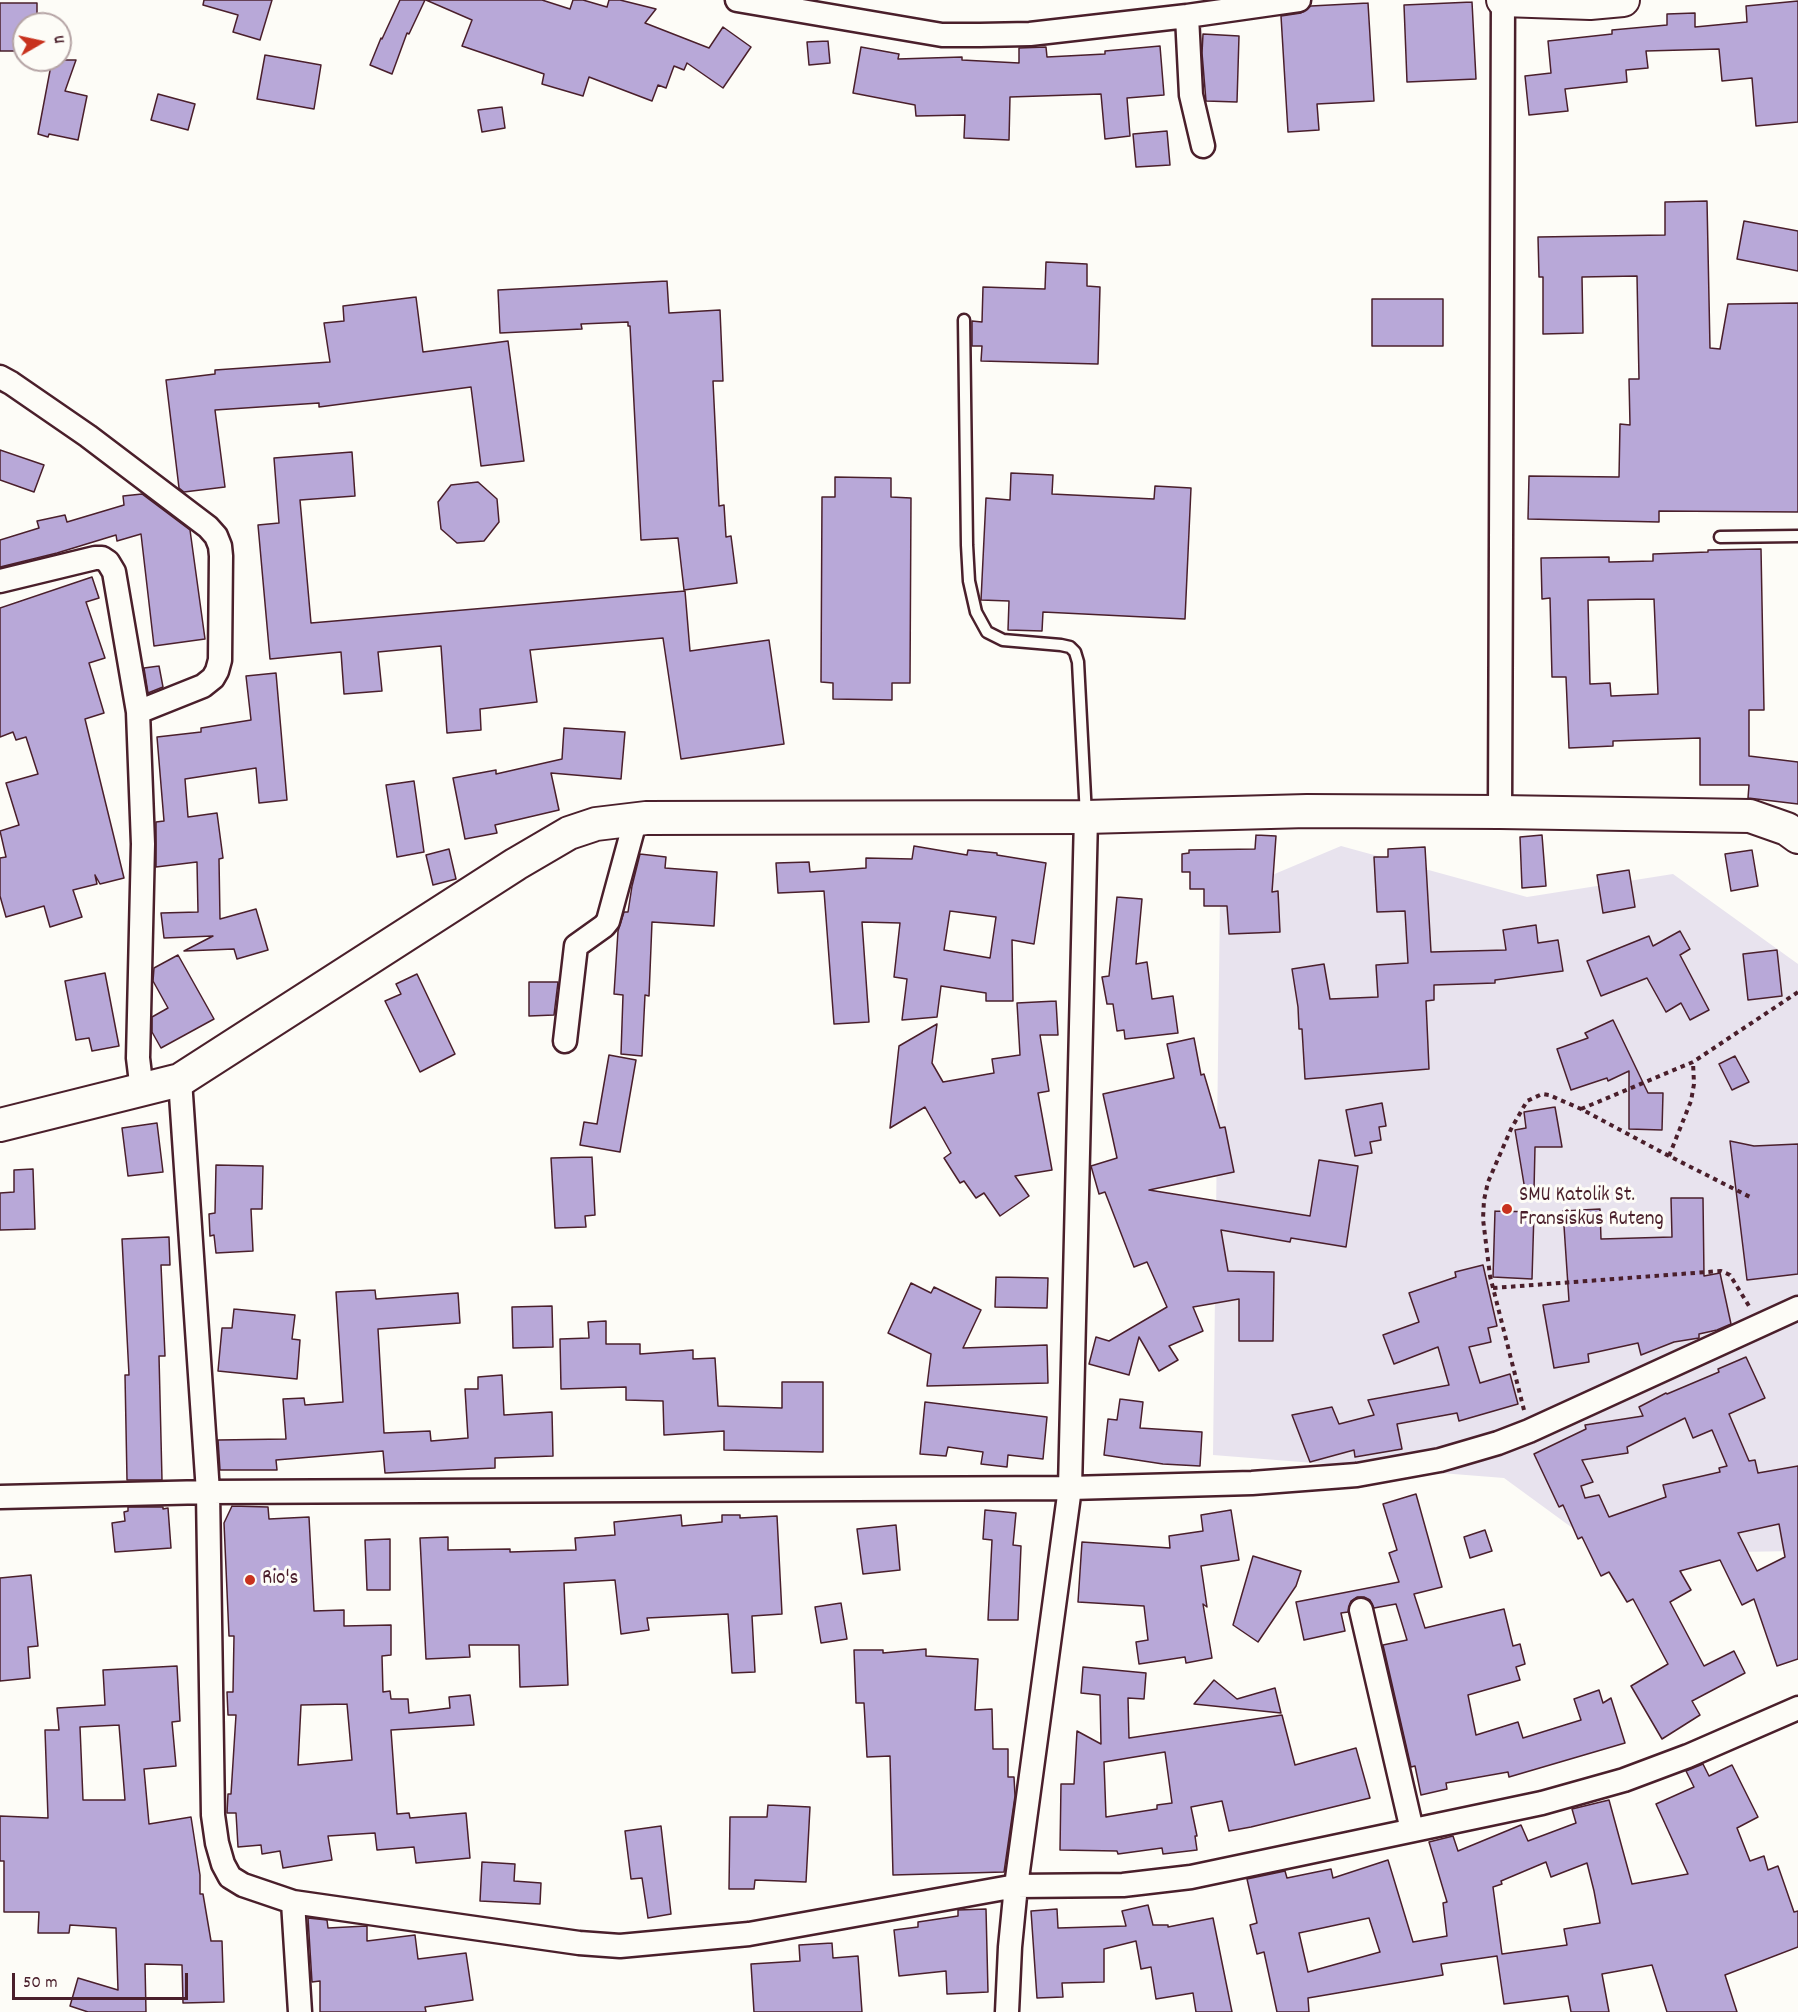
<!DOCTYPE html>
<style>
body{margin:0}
#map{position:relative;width:1798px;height:2012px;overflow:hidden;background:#fdfcf7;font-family:Dekko,sans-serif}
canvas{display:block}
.north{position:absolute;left:12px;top:12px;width:60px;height:60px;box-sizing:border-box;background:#fdfcf7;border:2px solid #b5a4a5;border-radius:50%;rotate:81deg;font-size:16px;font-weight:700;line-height:24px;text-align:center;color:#4a1f2b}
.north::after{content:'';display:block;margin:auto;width:21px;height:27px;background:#c8321e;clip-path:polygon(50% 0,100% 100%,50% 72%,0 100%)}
.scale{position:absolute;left:12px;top:1973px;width:176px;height:27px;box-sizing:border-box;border:3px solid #4a1f2b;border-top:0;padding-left:8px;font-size:18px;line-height:21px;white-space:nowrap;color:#4a1f2b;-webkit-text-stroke:4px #fdfcf7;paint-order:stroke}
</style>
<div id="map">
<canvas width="1798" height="2012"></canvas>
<div class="north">U</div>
<div class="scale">50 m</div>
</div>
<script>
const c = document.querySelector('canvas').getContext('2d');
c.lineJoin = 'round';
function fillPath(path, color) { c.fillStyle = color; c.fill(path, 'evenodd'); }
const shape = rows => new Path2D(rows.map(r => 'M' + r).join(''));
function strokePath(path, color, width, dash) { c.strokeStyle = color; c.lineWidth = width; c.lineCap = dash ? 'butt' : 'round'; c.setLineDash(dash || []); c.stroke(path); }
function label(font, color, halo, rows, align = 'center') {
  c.font = font + ' Dekko,sans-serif'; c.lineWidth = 6; c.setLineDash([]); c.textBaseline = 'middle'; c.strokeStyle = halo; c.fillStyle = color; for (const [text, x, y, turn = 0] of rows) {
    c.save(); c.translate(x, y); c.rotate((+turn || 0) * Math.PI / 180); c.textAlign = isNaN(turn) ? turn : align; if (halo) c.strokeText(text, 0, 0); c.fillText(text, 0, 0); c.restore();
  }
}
fillPath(shape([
 [1341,846,1527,897,1673,874,1798,964,1798,1551,1608,1554,1504,1478,1213,1455,1220,897]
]), '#e8e3ee');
const building = shape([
 [204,0,272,0,260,40,233,32,238,15,203,5,204,0],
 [400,0,425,0,409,34,407,33,392,74,370,65,381,38,382,39,400,0],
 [426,0,542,0,570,9,573,0,583,0,607,7,609,0,620,0,656,9,645,23,709,48,723,27,751,47,723,88,687,63,684,70,674,66,666,88,658,85,652,101,589,77,583,96,542,84,544,74,462,46,472,20,426,0],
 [1798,1,1798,122,1756,126,1752,78,1722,81,1719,49,1646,51,1648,68,1626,70,1627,82,1565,89,1568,111,1529,115,1525,76,1551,73,1548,41,1612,34,1612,30,1667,25,1667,14,1695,13,1695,27,1747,22,1746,6,1798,1],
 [1472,2,1476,79,1407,82,1404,5,1472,2],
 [0,3,37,3,37,24,24,24,24,51,0,51,0,3],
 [1368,3,1374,101,1317,104,1319,130,1288,132,1281,16,1301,13,1311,6,1368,3],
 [1203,34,1239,36,1237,102,1206,101,1202,53,1203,34],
 [828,41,830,63,809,65,807,42,828,41],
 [1160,46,1164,95,1127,98,1130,136,1105,139,1101,94,1010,97,1009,140,964,138,965,115,916,116,915,105,853,93,861,47,899,54,898,59,962,57,962,60,1019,63,1019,48,1046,47,1047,57,1105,54,1105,51,1160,46],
 [265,55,321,65,314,109,257,99,265,55],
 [52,60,76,60,65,91,87,96,78,140,49,134,48,137,38,134,52,60],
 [158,94,195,104,188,130,151,120,158,94],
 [502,107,505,128,482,132,478,110,502,107],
 [1167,131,1170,165,1136,167,1133,134,1167,131],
 [1707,201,1710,348,1720,349,1728,304,1798,303,1798,512,1659,511,1659,522,1528,519,1529,476,1619,477,1620,424,1630,425,1629,379,1639,379,1637,276,1582,277,1583,333,1543,334,1543,277,1539,277,1538,237,1665,235,1665,202,1707,201],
 [1744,221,1798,231,1798,271,1737,259,1744,221],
 [1046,262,1087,264,1087,286,1100,287,1098,364,981,361,982,346,972,346,972,321,982,322,983,287,1045,289,1046,262],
 [667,281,669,313,720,310,723,381,713,381,719,506,724,505,726,537,731,536,737,583,684,590,678,538,641,540,630,326,628,326,628,322,581,324,582,329,500,333,498,290,667,281],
 [416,297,423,352,508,341,524,461,481,466,471,387,319,407,319,403,215,410,225,487,184,492,179,488,166,380,215,374,215,370,330,362,324,323,344,321,343,306,416,297],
 [1372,299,1443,299,1443,346,1372,346,1372,299],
 [0,450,44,465,34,492,0,480,0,450],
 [352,452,355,496,300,500,311,623,685,591,690,651,769,640,784,744,681,759,663,638,530,650,537,702,480,709,481,730,447,733,441,646,378,652,382,691,344,694,341,652,270,659,258,525,279,523,274,458,352,452],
 [1011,473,1053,475,1052,494,1154,499,1155,486,1191,488,1185,619,1043,612,1042,631,1008,630,1009,601,981,600,986,498,1010,500,1011,473],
 [835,477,891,478,891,497,911,498,910,683,892,683,892,700,833,699,833,683,821,682,822,497,835,497,835,477],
 [478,482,497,499,499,522,484,541,457,543,441,529,438,502,451,485,478,482],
 [142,494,190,530,205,639,154,646,141,534,117,541,116,535,57,553,0,567,0,540,39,528,37,521,65,515,67,522,124,505,123,496,142,494],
 [1761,549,1764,710,1749,710,1749,756,1798,762,1798,804,1748,798,1749,785,1700,785,1700,738,1613,741,1613,746,1569,748,1566,677,1552,677,1550,598,1542,599,1541,558,1609,557,1609,562,1653,561,1653,554,1708,552,1708,550,1761,549],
 [1654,599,1658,694,1611,696,1610,683,1590,684,1588,600,1654,599],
 [92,577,99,598,86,602,105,658,89,663,104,713,85,719,124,878,100,884,95,875,97,884,73,890,82,917,50,927,44,906,6,917,0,896,0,858,6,857,0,831,19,825,6,783,38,774,26,737,16,740,13,732,0,737,0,608,92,577],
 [159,666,163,687,148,693,144,668,159,666],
 [276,673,287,800,259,803,256,768,185,779,188,817,217,813,223,858,219,859,220,919,256,909,268,950,237,959,234,949,184,951,213,936,164,938,161,913,198,912,197,862,156,867,156,822,164,821,157,737,201,732,201,728,251,720,246,676,276,673],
 [564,728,625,732,621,779,551,773,559,810,495,825,497,833,465,839,453,778,496,770,496,774,562,759,564,728],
 [414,781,424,852,397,857,386,785,414,781],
 [1256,835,1276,836,1272,892,1278,891,1280,932,1229,934,1227,906,1204,906,1204,889,1190,889,1190,872,1182,872,1182,854,1189,853,1189,850,1255,849,1256,835],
 [1542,835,1546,886,1522,888,1520,837,1542,835],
 [914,846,967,855,968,850,997,853,997,855,1046,863,1034,944,1012,940,1013,1001,986,1001,986,993,941,986,937,1017,902,1020,907,979,894,977,900,923,862,922,869,1022,834,1024,824,891,778,893,776,863,809,862,810,872,866,868,866,858,912,859,914,846],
 [950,911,996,917,990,958,944,950,950,911],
 [1425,847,1431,952,1506,950,1503,930,1536,925,1538,943,1558,940,1563,971,1495,980,1495,983,1434,985,1434,1000,1426,1001,1429,1069,1305,1079,1302,1029,1299,1029,1298,1007,1292,969,1324,964,1330,999,1378,997,1376,965,1408,963,1405,911,1377,912,1374,857,1388,857,1388,849,1425,847],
 [449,849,456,879,433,885,426,855,449,849],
 [1752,850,1758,886,1731,891,1725,854,1752,850],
 [640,854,666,857,665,868,717,872,714,926,652,922,649,996,645,995,642,1056,621,1054,623,995,614,994,618,931,624,912,628,912,632,886,640,854],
 [1629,870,1635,907,1603,913,1597,875,1629,870],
 [1117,897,1142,899,1136,964,1147,962,1152,999,1173,996,1178,1033,1125,1039,1124,1030,1117,1031,1113,1004,1107,1004,1102,977,1109,976,1117,897],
 [1680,931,1690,949,1680,955,1709,1010,1690,1020,1681,1003,1666,1012,1647,978,1601,996,1587,961,1649,936,1653,946,1680,931],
 [1777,950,1782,996,1748,1000,1743,954,1777,950],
 [178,955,214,1019,161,1048,152,1032,152,1017,168,1008,153,981,154,968,178,955],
 [105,973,119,1046,92,1051,89,1038,76,1040,65,981,105,973],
 [417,974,455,1054,420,1072,385,1001,401,994,396,984,417,974],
 [529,982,558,982,554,1015,529,1016,529,982],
 [1056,1001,1058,1035,1040,1035,1049,1091,1038,1093,1052,1170,1015,1176,1029,1196,1000,1216,984,1193,976,1198,964,1181,960,1183,944,1158,951,1153,925,1107,890,1128,899,1046,937,1024,932,1063,943,1082,994,1073,992,1059,1020,1055,1017,1003,1056,1001],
 [1613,1020,1648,1093,1663,1093,1662,1130,1629,1129,1629,1071,1608,1081,1607,1078,1571,1090,1557,1049,1588,1038,1585,1033,1613,1020],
 [1194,1038,1201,1075,1204,1074,1220,1128,1225,1127,1234,1172,1149,1190,1310,1216,1319,1160,1358,1166,1346,1247,1291,1238,1290,1242,1221,1230,1228,1271,1274,1272,1273,1341,1239,1341,1239,1299,1193,1307,1203,1331,1169,1346,1178,1360,1159,1371,1139,1337,1129,1375,1089,1364,1096,1337,1109,1341,1167,1307,1147,1262,1134,1267,1105,1192,1099,1194,1091,1166,1117,1158,1103,1094,1174,1078,1167,1044,1194,1038],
 [609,1055,636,1060,620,1152,580,1145,584,1122,597,1124,609,1055],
 [1735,1056,1749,1082,1732,1090,1719,1064,1735,1056],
 [1382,1103,1386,1126,1379,1127,1381,1140,1370,1142,1372,1153,1355,1156,1346,1110,1382,1103],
 [1555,1107,1562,1147,1535,1147,1534,1190,1525,1190,1515,1130,1526,1128,1524,1112,1555,1107],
 [157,1123,163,1172,128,1176,122,1128,157,1123],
 [1730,1141,1754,1146,1798,1144,1798,1274,1747,1280,1730,1141],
 [592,1157,595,1215,585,1216,586,1227,555,1228,551,1158,592,1157],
 [216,1165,263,1166,262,1209,251,1209,253,1251,216,1253,214,1235,210,1236,209,1214,215,1213,216,1165],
 [33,1169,35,1229,0,1230,0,1193,14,1192,14,1170,33,1169],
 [1671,1198,1703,1198,1704,1276,1720,1273,1731,1324,1717,1330,1699,1334,1699,1338,1674,1342,1641,1355,1638,1343,1588,1354,1589,1362,1554,1368,1543,1305,1569,1301,1563,1211,1600,1209,1601,1239,1672,1237,1671,1198],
 [1495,1211,1534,1212,1532,1279,1493,1277,1495,1211],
 [169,1237,170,1265,161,1265,165,1356,159,1356,162,1480,127,1480,125,1375,129,1375,122,1239,169,1237],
 [1483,1265,1497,1326,1488,1328,1491,1342,1469,1347,1480,1383,1510,1374,1518,1404,1459,1421,1457,1413,1397,1424,1402,1449,1355,1457,1354,1450,1310,1462,1292,1415,1332,1407,1339,1424,1374,1415,1368,1400,1449,1385,1438,1347,1394,1364,1383,1335,1419,1322,1409,1293,1456,1277,1455,1272,1483,1265],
 [996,1277,1048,1278,1047,1308,995,1307,996,1277],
 [911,1283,931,1293,934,1287,981,1310,963,1348,1047,1345,1048,1383,927,1386,931,1354,888,1333,911,1283],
 [375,1290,376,1299,458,1293,460,1323,378,1329,384,1433,430,1431,431,1441,468,1438,465,1389,478,1389,478,1377,502,1375,504,1415,552,1412,553,1456,495,1458,495,1468,385,1473,383,1451,276,1460,277,1470,220,1470,218,1440,286,1439,283,1399,304,1398,305,1405,343,1402,336,1292,375,1290],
 [552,1306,553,1347,513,1348,512,1307,552,1306],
 [234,1309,295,1315,292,1339,300,1340,297,1379,218,1371,222,1328,232,1328,234,1309],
 [606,1321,606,1344,640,1344,640,1354,693,1350,693,1359,715,1358,718,1406,782,1408,782,1382,823,1382,823,1452,724,1450,724,1431,664,1435,663,1401,626,1400,626,1387,561,1389,560,1339,589,1338,588,1322,606,1321],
 [1746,1357,1765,1398,1729,1414,1749,1461,1755,1460,1758,1473,1798,1466,1798,1659,1777,1666,1754,1599,1742,1605,1720,1560,1680,1571,1691,1590,1670,1602,1704,1666,1734,1651,1745,1673,1692,1701,1700,1715,1662,1739,1631,1686,1668,1664,1633,1599,1627,1602,1609,1572,1601,1576,1582,1537,1578,1539,1563,1505,1559,1507,1534,1454,1586,1429,1585,1425,1643,1416,1639,1407,1666,1393,1667,1394,1719,1372,1718,1369,1746,1357],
 [1685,1418,1693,1438,1712,1430,1727,1466,1719,1468,1720,1472,1663,1485,1666,1497,1609,1517,1599,1495,1585,1498,1581,1486,1593,1482,1582,1460,1628,1453,1627,1447,1685,1418],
 [1779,1524,1785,1557,1757,1571,1738,1533,1779,1524],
 [1120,1399,1143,1402,1140,1428,1202,1432,1200,1466,1163,1464,1104,1455,1108,1419,1117,1420,1120,1399],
 [925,1402,1047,1417,1043,1459,1008,1455,1007,1467,981,1464,983,1452,948,1447,946,1456,920,1454,925,1402],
 [1416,1494,1442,1587,1414,1594,1425,1628,1504,1609,1513,1646,1520,1644,1525,1664,1516,1667,1520,1680,1468,1695,1476,1735,1518,1722,1523,1738,1581,1720,1574,1699,1599,1690,1603,1703,1611,1698,1625,1743,1509,1777,1508,1772,1446,1783,1447,1789,1421,1795,1415,1766,1411,1767,1383,1645,1407,1640,1396,1604,1374,1608,1370,1600,1364,1597,1357,1597,1351,1601,1348,1612,1341,1613,1345,1631,1304,1640,1296,1602,1399,1582,1389,1553,1397,1550,1383,1504,1416,1494],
 [232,1506,268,1507,269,1519,309,1517,314,1611,344,1610,344,1626,391,1625,391,1655,382,1656,383,1692,390,1691,391,1699,408,1699,409,1713,450,1708,449,1697,470,1695,474,1725,391,1730,397,1814,409,1813,410,1818,466,1813,470,1858,416,1863,414,1847,377,1850,375,1833,328,1836,332,1860,283,1868,280,1851,262,1854,261,1845,238,1847,236,1813,227,1813,228,1794,231,1794,236,1715,228,1715,227,1692,233,1692,234,1636,229,1636,224,1523,232,1506],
 [347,1704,352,1760,298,1765,301,1705,347,1704],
 [128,1507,163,1507,163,1509,168,1508,171,1548,115,1552,112,1523,125,1521,124,1512,128,1511,128,1507],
 [985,1510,1016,1513,1013,1545,1021,1546,1018,1620,988,1620,992,1540,983,1539,985,1510],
 [1231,1510,1239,1560,1201,1566,1207,1607,1203,1604,1212,1658,1186,1663,1185,1657,1139,1664,1136,1642,1148,1640,1144,1606,1078,1602,1082,1542,1170,1548,1169,1536,1203,1531,1201,1515,1231,1510],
 [681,1515,682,1526,722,1522,722,1515,740,1515,740,1518,777,1516,782,1614,752,1616,755,1672,732,1673,728,1614,647,1618,649,1630,621,1634,615,1580,564,1583,568,1685,520,1687,519,1645,469,1645,470,1657,426,1659,420,1538,448,1537,448,1550,510,1549,510,1552,576,1550,575,1538,615,1535,614,1522,681,1515],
 [896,1525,900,1570,863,1574,857,1529,896,1525],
 [1485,1530,1492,1551,1470,1558,1464,1537,1485,1530],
 [390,1539,390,1590,367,1590,365,1540,390,1539],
 [1253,1556,1301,1571,1296,1586,1258,1642,1233,1625,1253,1556],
 [31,1575,38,1646,28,1647,30,1678,0,1681,0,1578,31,1575],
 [841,1603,847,1639,821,1643,815,1607,841,1603],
 [926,1649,926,1656,978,1659,975,1710,992,1709,993,1749,1008,1749,1008,1777,1014,1777,1015,1796,1004,1872,893,1875,890,1756,867,1757,864,1703,856,1703,854,1650,883,1650,883,1653,926,1649],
 [177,1666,180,1721,172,1722,176,1766,144,1769,149,1824,191,1817,200,1875,200,1894,203,1894,211,1941,222,1941,224,2002,183,2003,182,1965,145,1964,146,2012,88,2012,70,2006,78,1978,118,1990,116,1928,70,1925,69,1933,38,1933,39,1912,4,1912,4,1861,0,1861,0,1816,48,1818,45,1730,59,1730,57,1708,105,1705,103,1670,177,1666],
 [119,1725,125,1800,83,1800,80,1727,119,1725],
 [1083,1667,1146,1673,1144,1699,1128,1698,1129,1738,1282,1715,1295,1765,1356,1748,1370,1798,1251,1827,1229,1831,1222,1801,1191,1807,1197,1836,1195,1836,1197,1850,1163,1854,1162,1848,1118,1854,1117,1851,1060,1850,1061,1784,1074,1784,1077,1731,1101,1744,1100,1695,1081,1693,1083,1667],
 [1165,1752,1172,1803,1157,1805,1157,1809,1106,1817,1104,1762,1165,1752],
 [1214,1680,1237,1699,1275,1688,1281,1713,1194,1704,1214,1680],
 [1703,1764,1709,1776,1732,1765,1758,1817,1737,1828,1750,1861,1764,1856,1768,1870,1778,1866,1794,1912,1798,1911,1798,1947,1725,1975,1737,2012,1667,2012,1652,1965,1602,1974,1609,2012,1571,2012,1568,1996,1504,2004,1497,1956,1441,1964,1443,1975,1308,1998,1309,2012,1277,2012,1264,1952,1257,1954,1250,1925,1257,1923,1247,1879,1285,1871,1287,1878,1331,1869,1333,1878,1388,1860,1413,1942,1447,1936,1443,1903,1447,1902,1429,1842,1453,1836,1458,1851,1521,1825,1528,1841,1576,1823,1572,1809,1609,1800,1632,1884,1688,1874,1656,1804,1694,1787,1686,1771,1703,1764],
 [1546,1862,1551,1877,1587,1863,1594,1891,1600,1923,1564,1929,1567,1945,1502,1954,1493,1887,1502,1884,1501,1881,1546,1862],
 [1369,1918,1380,1952,1308,1972,1299,1933,1369,1918],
 [768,1805,810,1807,806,1882,755,1880,754,1889,729,1889,730,1817,767,1817,768,1805],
 [661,1826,671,1914,648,1918,642,1878,631,1879,625,1831,661,1826],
 [482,1862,515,1864,514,1881,541,1883,540,1904,480,1901,482,1862],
 [1148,1905,1153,1925,1168,1925,1168,1927,1213,1918,1232,2012,1196,2012,1193,1993,1156,1999,1151,1967,1141,1969,1136,1941,1104,1949,1104,1982,1062,1983,1063,1997,1037,1998,1031,1911,1057,1909,1058,1928,1126,1926,1122,1911,1148,1905],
 [986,1909,988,1992,947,1994,946,1971,899,1976,894,1930,918,1927,918,1922,958,1916,958,1910,986,1909],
 [308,1918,327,1920,328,1928,367,1926,367,1941,415,1935,418,1959,466,1953,473,2000,425,2007,426,2012,320,2012,320,1981,312,1982,308,1918],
 [832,1943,833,1958,858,1956,862,2012,754,2012,751,1964,800,1961,799,1945,832,1943]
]);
fillPath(building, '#b8a8d8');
strokePath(building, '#4a1f2b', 1.5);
const lane = shape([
 [964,320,967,545,969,581,976,612,987,632,1003,640,1061,645,1070,647,1075,652,1078,662,1086,816],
 [1720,537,1798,536]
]);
const street = shape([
 [737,0,942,35,980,35,1030,34,1187,16,1299,0],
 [1187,16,1191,95,1203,146],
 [0,377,11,383,88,436,208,527,216,536,220,546,221,556,220,660,217,671,213,678,203,686,138,712],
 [0,581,95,558,102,558,108,562,114,572,138,712,143,844,138,1058,142,1091],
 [1500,812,1503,0],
 [565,1041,576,946,604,926,608,921,636,818],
 [180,1080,208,1492,213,1815,217,1843,223,1864,230,1877,243,1885,293,1902,579,1943,620,1946,749,1934,1016,1886,1123,1885,1191,1877,1542,1803,1624,1780,1688,1756,1798,1708],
 [0,1497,208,1492,1070,1488,1252,1483,1357,1475,1440,1460,1498,1443,1529,1431,1798,1308],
 [1361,1610,1412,1830],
 [293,1902,300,2012],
 [1007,2012,1010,1947,1016,1886,1070,1488,1086,817]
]);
const secondary = shape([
 [1503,0,1590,3,1623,0],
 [0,1125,180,1080,516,864,569,833,596,824,646,818,1086,817,1307,811,1500,812,1750,816,1787,829,1798,837]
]);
strokePath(lane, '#4a1f2b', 15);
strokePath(street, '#4a1f2b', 27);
strokePath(secondary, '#4a1f2b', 36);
strokePath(shape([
 [1581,1109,1693,1062,1798,992],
 [1669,1156,1691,1101,1694,1084,1693,1062],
 [1493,1288,1721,1271,1730,1275,1749,1306],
 [1524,1410,1490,1276,1483,1219,1484,1200,1488,1182,1511,1129,1527,1101,1542,1094,1549,1095,1581,1109,1669,1156,1750,1197]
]), '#4a1f2b', 4, [4.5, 4.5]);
strokePath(lane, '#fdfcf7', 10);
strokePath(street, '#fdfcf7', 22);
strokePath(secondary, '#fdfcf7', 32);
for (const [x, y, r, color] of [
 [1507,1209,6,"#c8321e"],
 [250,1580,6,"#c8321e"]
]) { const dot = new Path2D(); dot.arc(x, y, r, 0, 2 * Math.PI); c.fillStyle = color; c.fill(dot); strokePath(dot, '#fdfcf7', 2); }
label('21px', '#4a1f2b', '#fdfcf7', [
 ["SMU Katolik St.",1519,1197],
 ["Fransiskus Ruteng",1519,1221],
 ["Rio's",262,1580]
], 'left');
</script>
